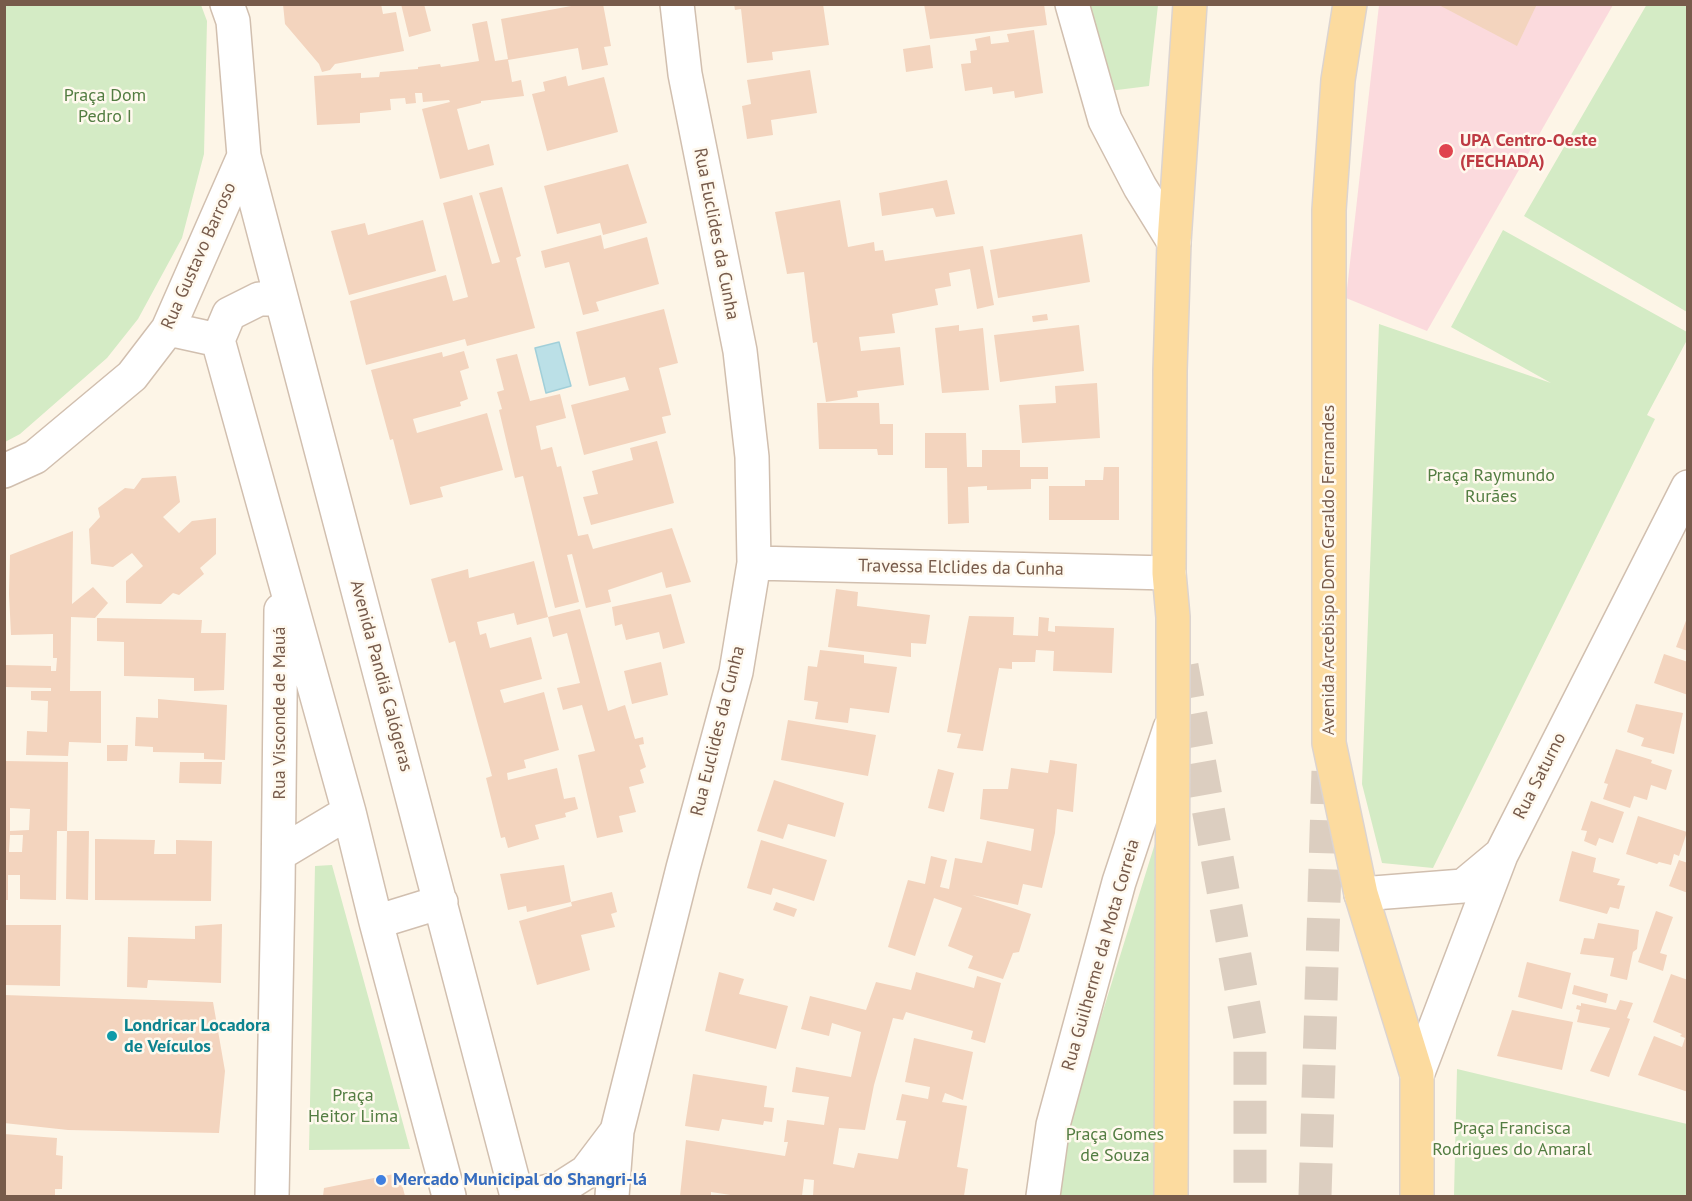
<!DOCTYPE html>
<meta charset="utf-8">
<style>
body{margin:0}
#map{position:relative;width:1692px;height:1201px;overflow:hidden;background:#fdf5e7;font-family:"PT Sans",sans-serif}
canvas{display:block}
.frame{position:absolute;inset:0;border:6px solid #775b4b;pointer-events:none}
</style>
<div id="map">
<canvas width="1692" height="1201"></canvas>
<div class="frame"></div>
</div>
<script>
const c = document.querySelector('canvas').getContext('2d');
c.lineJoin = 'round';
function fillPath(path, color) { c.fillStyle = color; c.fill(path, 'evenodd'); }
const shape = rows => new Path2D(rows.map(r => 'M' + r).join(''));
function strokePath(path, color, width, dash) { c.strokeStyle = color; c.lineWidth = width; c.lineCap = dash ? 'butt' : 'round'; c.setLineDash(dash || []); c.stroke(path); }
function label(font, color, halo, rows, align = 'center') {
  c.font = font + ' "PT Sans",sans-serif'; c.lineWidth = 5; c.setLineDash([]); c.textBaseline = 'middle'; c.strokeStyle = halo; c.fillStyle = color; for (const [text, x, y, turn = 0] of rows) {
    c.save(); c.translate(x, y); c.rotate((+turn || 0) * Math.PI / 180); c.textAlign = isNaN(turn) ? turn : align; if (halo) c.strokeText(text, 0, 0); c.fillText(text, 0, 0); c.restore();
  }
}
fillPath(shape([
 [1379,5,1613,5,1427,331,1346,298]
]), '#fbdadd');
fillPath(shape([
 [5,4,201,5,207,21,204,154,182,238,138,319,107,358,20,434,5,442],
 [1647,4,1687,5,1687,312,1524,216],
 [1087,5,1158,5,1149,86,1109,91],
 [1503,230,1687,332,1687,340,1647,415,1655,419,1433,868,1382,863,1362,784,1379,324,1551,383,1451,327],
 [1171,792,1163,1196,1058,1196,1070,1117],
 [332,865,410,1149,309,1150,315,866],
 [1457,1069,1687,1124,1687,1196,1454,1196]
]), '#d4ebc5');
const water = shape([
 [559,342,571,386,546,393,535,348,559,342]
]);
fillPath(water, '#bbe0e7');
strokePath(water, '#a1cfd9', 1.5);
fillPath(shape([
 [283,4,381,4,383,14,396,12,404,51,335,64,330,70,322,72,319,64,285,24],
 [401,4,424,4,431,31,409,37],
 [582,4,603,4,611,46,604,47,608,65,582,70,578,48,508,60,512,82,521,80,524,96,481,101,481,103,457,109,468,150,489,144,494,165,440,179,422,109,450,102,449,100,423,102,422,93,415,93,416,103,406,104,405,98,390,99,391,110,360,113,360,123,317,125,314,76,361,73,361,78,379,77,380,72,418,69,418,67,440,64,441,67,479,61,472,24,487,21,495,61,508,59,501,19],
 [734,4,823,4,829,45,772,52,773,60,747,63,741,9,735,10],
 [924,4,1044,4,1047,25,930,39],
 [1437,4,1537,4,1517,46],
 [1034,30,1043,93,1015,98,1014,91,993,94,992,87,965,91,961,64,971,63,970,51,977,50,975,39,990,36,991,44,1009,42,1007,34],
 [930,45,933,68,906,72,903,49],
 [810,70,817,113,771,120,773,135,747,139,742,106,751,104,747,80],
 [566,76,568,86,604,77,618,132,547,151,532,94,545,91,543,82],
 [628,164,647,223,603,235,600,223,557,234,544,186],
 [947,180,955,214,936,217,933,208,882,216,879,193],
 [502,187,521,256,516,258,535,328,467,346,465,339,366,365,350,301,446,275,453,301,468,297,443,203,472,195,492,264,500,262,479,193],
 [840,200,848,247,874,242,875,251,883,250,885,261,983,246,994,305,977,309,970,269,949,273,951,286,935,289,938,305,892,314,895,333,859,337,861,351,900,347,904,385,857,391,858,397,826,402,817,342,813,343,804,272,787,274,775,212],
 [423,220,436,271,349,295,331,231,365,223,368,235],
 [1082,234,1090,282,998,298,990,250],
 [601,235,604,249,647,237,659,284,596,302,599,311,583,315,569,262,545,268,541,251],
 [664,309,678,363,659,368,671,415,662,417,666,433,584,455,571,405,629,390,625,377,589,386,576,332],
 [1047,314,1048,320,1033,322,1032,316],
 [959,325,959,331,983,328,989,390,942,393,935,328],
 [1079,325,1084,371,1000,382,994,335],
 [464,351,469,368,460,371,468,399,460,402,461,406,413,419,417,433,487,413,503,470,440,487,443,497,410,505,393,439,390,440,371,370,442,352,443,357],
 [517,354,530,401,560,394,566,418,536,426,541,450,552,447,557,467,561,466,578,536,588,534,593,549,672,528,691,582,666,588,662,572,608,590,611,602,586,608,572,554,567,555,579,602,555,608,523,476,515,478,499,410,502,409,497,392,504,390,496,359],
 [1097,383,1100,438,1022,443,1019,405,1056,403,1055,386],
 [817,403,879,403,880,424,893,424,893,455,878,455,877,449,819,449],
 [925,433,966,433,967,467,982,467,982,450,1020,450,1020,467,1048,467,1048,479,1031,479,1031,489,987,490,987,486,968,487,969,523,948,524,947,468,925,468],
 [657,441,674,503,591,525,583,497,598,494,592,471,633,460,630,448],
 [1104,467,1119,467,1119,520,1049,520,1049,486,1085,486,1085,480,1103,480],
 [176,476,180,502,163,517,179,533,192,521,216,518,216,554,200,568,204,574,179,595,173,593,161,604,126,603,126,581,143,566,132,553,113,567,91,564,89,529,100,517,98,508,125,488,134,489,142,478],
 [73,531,72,604,93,587,108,603,95,618,71,617,70,691,101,691,101,743,69,742,68,756,26,755,27,731,47,732,48,701,31,700,31,691,51,691,51,688,5,687,5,665,51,666,51,671,56,671,57,658,53,658,53,634,11,635,9,594,10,555],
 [534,561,548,617,517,625,514,613,477,622,480,635,486,633,490,648,531,637,542,679,500,690,504,703,544,692,559,750,524,760,526,768,507,773,508,780,557,768,564,799,575,797,578,809,565,813,566,817,535,825,539,839,508,848,505,837,501,838,486,778,492,776,455,641,449,643,431,579,468,569,469,578],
 [836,589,858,592,857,606,930,615,926,644,911,643,911,657,828,647],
 [671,594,685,643,663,649,659,632,626,640,622,624,615,626,612,607],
 [580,609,608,711,625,705,635,739,643,737,644,744,639,745,646,767,640,770,644,783,629,787,636,812,619,816,623,832,597,838,578,755,595,751,582,705,563,710,557,688,580,683,567,633,553,637,548,617],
 [969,616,1014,617,1013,635,1038,636,1039,617,1049,618,1048,631,1055,632,1055,626,1114,628,1112,673,1053,671,1054,651,1036,650,1035,662,1012,662,1012,669,999,668,983,751,957,748,961,734,947,732],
 [97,618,202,620,201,633,226,633,224,690,194,691,194,678,124,676,124,642,97,641],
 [1687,618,1688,618,1688,651,1676,647],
 [820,650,864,655,864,663,897,667,889,713,850,708,848,723,815,719,818,702,804,700,808,666,817,667],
 [1664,654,1688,662,1688,695,1654,683],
 [661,662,668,695,632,704,624,671],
 [158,699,227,705,225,760,204,759,204,753,153,752,153,747,135,746,136,717,158,718],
 [1636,704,1683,713,1674,754,1641,746,1644,738,1627,732],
 [788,720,876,735,868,776,781,760],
 [107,745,128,745,127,761,107,761],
 [1616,749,1652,760,1651,763,1672,770,1666,790,1651,785,1647,800,1634,796,1630,808,1603,799,1608,784,1604,783],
 [1050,760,1077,764,1073,812,1057,809,1055,833,1042,888,1023,884,1018,905,972,895,1031,914,1019,952,1013,953,1003,979,968,968,973,956,948,946,962,908,934,898,915,956,888,947,908,880,925,884,931,856,947,860,940,887,949,889,955,858,982,863,987,841,1031,851,1034,829,980,819,983,789,1008,789,1011,768,1048,773],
 [4,761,68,762,67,831,57,831,56,900,20,899,20,875,8,875,8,900,4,900],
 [10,808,30,809,29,830,10,831],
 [10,835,23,835,22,852,9,852],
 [180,762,222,762,221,784,179,783],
 [938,769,954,773,944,812,928,808],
 [774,780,844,803,835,837,788,824,783,839,757,831],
 [1591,801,1624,812,1613,843,1599,838,1596,846,1584,841,1587,831,1581,830],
 [1638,816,1687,832,1679,856,1674,854,1671,865,1659,862,1657,864,1626,854],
 [67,831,89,831,88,900,66,899],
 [95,839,155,840,154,854,176,854,176,840,212,841,211,901,95,900],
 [761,840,827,860,814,901,773,888,771,895,747,888],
 [1572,851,1596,858,1593,872,1620,879,1617,885,1625,886,1619,909,1610,907,1607,914,1559,901],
 [1679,860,1688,863,1688,893,1669,886],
 [564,865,571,902,527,912,526,906,508,910,500,874],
 [612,892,617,912,611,914,615,927,581,935,590,970,537,985,519,921,572,906,571,902],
 [776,902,797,909,794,917,773,910],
 [1656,911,1673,917,1660,953,1667,955,1663,971,1638,962],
 [1598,923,1639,930,1637,949,1633,952,1627,980,1610,976,1614,958,1580,954,1584,938,1594,939],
 [222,924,221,983,148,980,147,988,127,987,128,937,195,939,195,926],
 [4,925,61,925,60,986,4,985],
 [1527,962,1571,973,1562,1009,1518,997],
 [719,972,744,979,739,994,788,1006,776,1049,705,1031],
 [916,972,974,988,977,976,1001,983,985,1043,971,1039,973,1031,906,1012,903,1020,893,1018,874,1085,865,1130,839,1128,833,1164,854,1168,858,1153,898,1159,906,1121,896,1120,902,1094,928,1099,930,1087,905,1082,914,1038,973,1052,963,1100,945,1093,942,1102,967,1106,957,1167,968,1169,964,1196,813,1196,814,1180,804,1179,802,1196,737,1196,711,1192,711,1196,680,1196,686,1140,785,1156,788,1142,784,1142,787,1120,824,1125,829,1097,792,1092,796,1067,851,1077,861,1032,832,1023,829,1036,801,1029,810,996,866,1010,876,982,911,990],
 [1671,974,1688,980,1688,1092,1638,1075,1654,1036,1682,1047,1685,1038,1680,1036,1682,1034,1653,1022],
 [1574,985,1608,994,1606,1003,1572,994],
 [4,995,213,1002,225,1071,219,1133,68,1130,4,1123],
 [1620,1000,1633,1003,1627,1018,1630,1019,1609,1077,1590,1071,1610,1028,1577,1022,1580,1010,1576,1009,1577,1005,1581,1006,1581,1003,1616,1010],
 [1512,1010,1573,1022,1562,1070,1497,1056],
 [693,1074,767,1086,764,1107,774,1108,772,1122,764,1121,763,1125,722,1119,719,1131,685,1126],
 [4,1134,57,1138,56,1155,63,1156,62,1189,55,1189,55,1196,4,1196],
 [399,1173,405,1196,323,1196,324,1188]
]), '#f3d4be');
strokePath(shape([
 [1182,666,1250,1038,1250,1196],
 [1315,1196,1328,770]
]), '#dccec0', 33, [33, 16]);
const minor = shape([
 [1072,4,1105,120,1140,187,1174,242],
 [244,156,517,1196],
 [168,329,218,340,349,812,376,922,449,1196],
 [218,340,229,314,259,299,281,299],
 [4,471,35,457,132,376,168,329,244,156,233,21,227,4],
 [754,563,1169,573],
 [279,854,349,812],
 [1361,894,1463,886,1499,856],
 [376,922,441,902],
 [1417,1075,1501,855,1688,487],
 [272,1196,278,888,281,610],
 [529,1196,561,1188,586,1172,617,1131],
 [612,1196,617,1131,683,868,736,672,754,563,752,457,740,351,685,74,677,4],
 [1043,1196,1053,1125,1119,882,1170,728]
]);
const major = shape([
 [1350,4,1338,80,1329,210,1329,743,1361,894,1417,1075,1417,1196],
 [1171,1196,1173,718,1173,617,1169,573,1170,371,1174,242,1190,4]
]);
strokePath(minor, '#d1bfaf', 36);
strokePath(major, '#dcd4d0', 36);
strokePath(minor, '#fff', 33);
strokePath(major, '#fcdb9f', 33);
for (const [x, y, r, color] of [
 [1446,151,8,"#e0444e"],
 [112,1036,6,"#0f9aa8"],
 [381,1180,6,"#3f7fe0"]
]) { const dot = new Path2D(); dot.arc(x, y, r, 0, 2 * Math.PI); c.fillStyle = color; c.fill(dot); strokePath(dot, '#fff9ee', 2); }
label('18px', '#537d42', '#fff9ee', [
 ["Praça Dom",105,96],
 ["Pedro I",105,117],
 ["Praça Raymundo",1491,476],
 ["Rurães",1491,497],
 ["Praça",353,1096],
 ["Heitor Lima",353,1117],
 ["Praça Francisca",1512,1129],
 ["Rodrigues do Amaral",1512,1150],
 ["Praça Gomes",1115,1135],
 ["de Souza",1115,1156]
]);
label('bold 18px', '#be3a42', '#fff9ee', [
 ["UPA Centro-Oeste",1460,141],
 ["(FECHADA)",1460,162]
], 'left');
label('18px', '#775b4b', '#fff9ee', [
 ["Rua Euclides da Cunha",716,234,79],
 ["Rua Gustavo Barroso",199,256,-66],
 ["Travessa Elclides da Cunha",961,568,1],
 ["Avenida Arcebispo Dom Geraldo Fernandes",1329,570,-90],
 ["Avenida Pandiá Calógeras",381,676,75],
 ["Rua Visconde de Mauá",280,713,-90],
 ["Rua Euclides da Cunha",718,731,-76],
 ["Rua Saturno",1540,776,-63],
 ["Rua Guilherme da Mota Correia",1101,955,-74]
]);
label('bold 18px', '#0d838f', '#fff9ee', [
 ["Londricar Locadora",124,1026],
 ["de Veículos",124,1047]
], 'left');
label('bold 18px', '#366cbe', '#fff9ee', [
 ["Mercado Municipal do Shangri-lá",393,1180]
], 'left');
</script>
